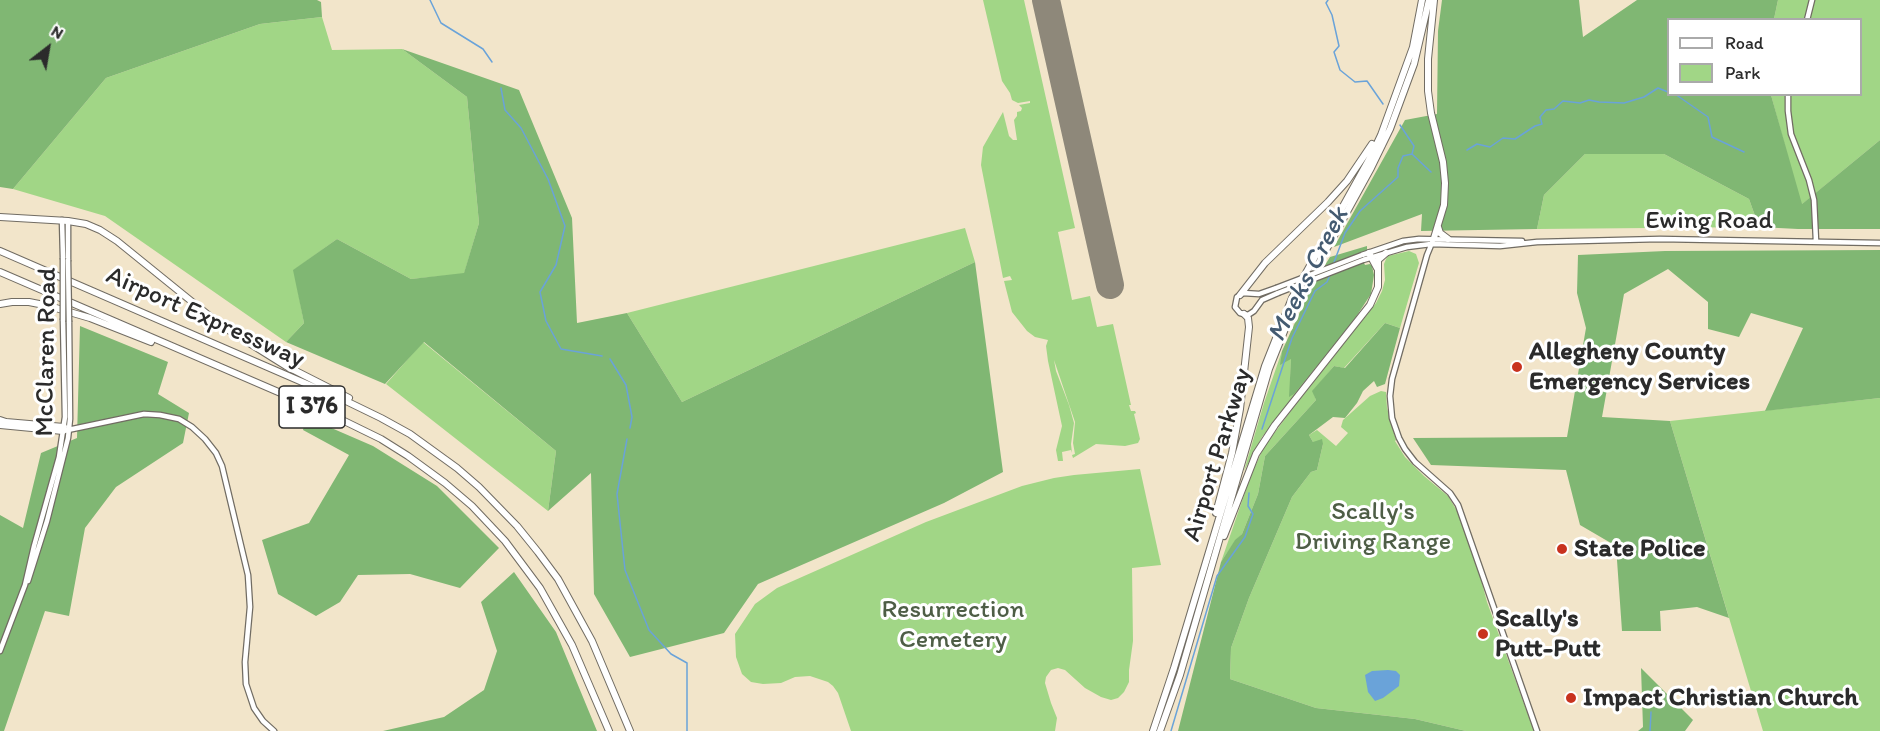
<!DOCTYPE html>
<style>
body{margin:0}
#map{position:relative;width:1880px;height:731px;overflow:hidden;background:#f2e5ca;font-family:Itim,sans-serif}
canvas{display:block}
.legend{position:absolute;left:1667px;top:18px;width:195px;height:78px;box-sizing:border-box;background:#fff;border:2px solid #aaa;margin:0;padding:8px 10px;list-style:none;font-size:18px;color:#2b2b2b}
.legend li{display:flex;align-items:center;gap:12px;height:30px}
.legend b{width:30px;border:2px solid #aaa}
.north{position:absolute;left:18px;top:18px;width:60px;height:60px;-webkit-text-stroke:4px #fff;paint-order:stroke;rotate:31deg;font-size:16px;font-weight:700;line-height:24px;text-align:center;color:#2b2b2b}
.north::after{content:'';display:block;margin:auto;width:21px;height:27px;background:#2b2b2b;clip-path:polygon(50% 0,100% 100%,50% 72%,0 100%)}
</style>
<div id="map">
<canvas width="1880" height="731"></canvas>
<ul class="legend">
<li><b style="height:8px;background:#fff"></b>Road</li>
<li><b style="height:16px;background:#a1d686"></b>Park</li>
</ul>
<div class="north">N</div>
</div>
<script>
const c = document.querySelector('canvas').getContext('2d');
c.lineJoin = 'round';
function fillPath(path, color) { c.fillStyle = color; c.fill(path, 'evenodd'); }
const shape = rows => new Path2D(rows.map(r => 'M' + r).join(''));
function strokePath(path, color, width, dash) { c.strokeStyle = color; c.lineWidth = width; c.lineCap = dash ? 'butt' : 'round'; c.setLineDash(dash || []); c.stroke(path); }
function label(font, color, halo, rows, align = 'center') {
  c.font = font + ' Itim,sans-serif'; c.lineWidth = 6; c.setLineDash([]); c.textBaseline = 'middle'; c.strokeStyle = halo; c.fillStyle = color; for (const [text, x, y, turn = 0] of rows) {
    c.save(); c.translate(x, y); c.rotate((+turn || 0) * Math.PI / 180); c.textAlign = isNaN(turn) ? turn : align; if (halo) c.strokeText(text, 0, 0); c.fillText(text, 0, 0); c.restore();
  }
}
fillPath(shape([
 [983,0,1024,0,1075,228,1058,232,1072,300,1090,296,1097,327,1113,324,1131,405,1129,405,1131,411,1135,411,1136,413,1134,414,1140,439,1138,443,1125,446,1096,444,1073,458,1072,455,1075,454,1073,443,1075,422,1054,360,1056,371,1069,405,1074,423,1071,444,1072,453,1071,450,1062,452,1063,461,1058,461,1056,450,1062,426,1048,361,1046,346,1048,340,1035,337,1027,331,1012,312,1004,281,1012,280,1010,276,1003,278,981,165,983,147,1003,112,1009,136,1013,140,1017,140,1014,120,1017,116,1017,112,1021,111,1022,108,1019,105,1030,103,1030,101,1018,103,1012,100,1010,93,1002,81],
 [1778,0,1880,0,1880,140,1801,205,1771,95,1860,94,1860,20,1774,19],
 [322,17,332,50,402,49,467,97,479,223,464,274,411,279,337,239,294,270,304,323,286,342,105,216,13,189,106,78,260,24],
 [1585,154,1664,154,1749,199,1759,227,1537,229,1544,195],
 [965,228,975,262,682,402,627,313],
 [1409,251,1416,254,1419,263,1400,328,1385,323,1344,368,1334,366,1313,391,1316,400,1265,456,1258,494,1242,534,1235,541,1221,562,1251,475,1264,447,1290,412,1376,303,1382,291,1385,280,1384,264,1386,259,1388,256],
 [1349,327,1262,437,1244,471,1264,403,1282,351,1281,364,1291,358,1290,396],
 [423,342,556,451,548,511,386,384],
 [1381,391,1386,392,1387,408,1396,440,1395,441,1405,457,1424,476,1448,496,1462,519,1477,564,1487,602,1534,731,1466,731,1415,719,1316,708,1230,679,1231,648,1249,598,1292,497,1311,472,1317,470,1323,444,1313,442,1309,435,1317,430,1336,446,1348,433,1341,427,1343,420,1370,396],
 [1880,398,1880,731,1763,731,1670,421],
 [1140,469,1161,565,1132,568,1133,641,1129,670,1129,682,1124,692,1118,698,1111,700,1101,697,1085,688,1065,670,1058,668,1051,670,1046,677,1045,683,1051,703,1057,718,1055,731,851,731,838,693,833,686,828,682,810,676,795,677,781,683,763,684,751,682,742,674,736,657,735,634,755,604,777,588,926,522,1022,486,1054,478,1074,475]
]), '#a1d686');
fillPath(shape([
 [0,0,317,0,321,2,322,17,260,24,106,78,13,189,0,187],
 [1442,0,1579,0,1583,37,1637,0,1778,0,1774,19,1668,20,1668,94,1771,95,1802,204,1880,140,1880,229,1798,229,1759,227,1749,199,1664,154,1585,154,1544,195,1537,229,1421,231,1422,214,1334,247,1405,120,1437,114,1438,31],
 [402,49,519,90,572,218,577,323,627,313,682,402,975,262,1003,472,944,503,758,584,724,633,630,657,594,594,591,473,548,511,556,451,424,342,385,384,286,342,304,323,293,270,337,239,411,279,464,273,479,223,467,97],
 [1367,246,1367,250,1360,254,1365,265,1370,264,1372,266,1374,275,1371,294,1354,320,1294,394,1289,397,1291,359,1280,365,1282,351,1311,288,1330,257],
 [1880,250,1880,398,1765,411,1803,328,1751,313,1739,337,1708,329,1708,302,1668,269,1624,294,1602,417,1670,421,1729,618,1697,607,1660,611,1661,631,1622,631,1616,546,1580,525,1566,470,1431,465,1413,438,1567,437,1586,328,1577,293,1578,255,1665,251],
 [1385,323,1400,328,1385,384,1377,387,1374,381,1363,391,1357,403,1345,418,1333,417,1309,435,1313,442,1322,439,1323,444,1317,470,1311,472,1292,497,1249,598,1231,648,1230,679,1316,708,1415,719,1466,731,1178,731,1221,562,1235,540,1242,534,1258,494,1265,456,1316,400,1312,391,1334,366,1345,368],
 [80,326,168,362,158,394,189,413,183,443,116,487,85,528,69,616,45,611,4,731,0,731,0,515,23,528,41,453,77,438],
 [306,417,373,446,437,486,499,548,460,588,410,574,358,575,340,602,316,616,278,594,262,540,309,523,349,455,303,430],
 [514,572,556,632,597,731,383,731,444,717,484,690,497,651,481,602],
 [1641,668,1693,720,1685,731,1638,731,1643,727]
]), '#80b773');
fillPath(shape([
 [1388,670,1396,671,1400,675,1399,686,1383,698,1375,701,1368,692,1365,675,1372,671]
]), '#6aa3d9');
strokePath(shape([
 [430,0,441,23,483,49,492,62],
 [1328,0,1326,3,1332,15,1339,46,1334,52,1340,70,1355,82,1367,81,1383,104],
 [501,88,505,110,521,128,548,179,565,226,556,265,540,292,546,321,561,349,602,356],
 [1675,94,1708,117,1712,137,1744,152],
 [1467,150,1477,144,1490,147,1503,138,1515,139,1535,126,1542,124,1540,117,1546,110,1554,109,1563,101,1580,103,1589,100,1599,102,1624,103,1644,97,1658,88,1668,92],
 [1412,154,1431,172],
 [1333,265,1345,233,1360,211,1398,177,1398,168,1403,156,1412,154,1414,146,1400,125],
 [610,359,626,385,632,417,630,428],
 [1262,429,1292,338,1315,291,1327,282,1330,275],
 [627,439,617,494,625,570,649,630,671,654,687,663,687,731],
 [1171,731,1217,576,1245,537,1253,514,1248,506,1249,493],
 [1650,731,1651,712]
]), '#6aa3d9', 1.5);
strokePath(shape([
 [1046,0,1110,285]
]), '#8e887a', 28);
const secondary = shape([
 [1807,20,1812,0],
 [1788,94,1788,111,1791,134,1809,180,1814,200,1816,241],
 [62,220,63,258],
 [68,221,68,260],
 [1434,238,1427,255,1392,379,1390,396,1392,418,1399,438,1405,449,1415,462,1450,493,1458,505,1537,731],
 [1362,255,1403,241,1419,239,1522,241],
 [1363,260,1407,247,1431,244,1500,246,1537,242,1660,239,1880,243],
 [1276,288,1259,294,1243,293,1237,297,1235,307,1240,313,1248,315,1254,311,1262,300,1278,293],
 [63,431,144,414,160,415,179,419,192,427,205,439,216,453,222,466,248,575,250,607,245,662,246,684,254,708,263,721,274,731],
 [28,581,47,521,68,438,70,419,69,322],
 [0,651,25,585,34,546,59,457,65,417,63,320]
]);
const highway = shape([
 [1434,0,1428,59,1428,91,1431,113,1443,162,1445,183,1444,205,1434,238],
 [0,217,68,221,86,224,100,230,117,241,222,326,286,366,349,398],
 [1438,227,1440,233,1448,239],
 [0,251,346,401,381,418,410,434,457,468,479,487,517,526,538,552,558,579,592,641,630,731],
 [1369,253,1377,268],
 [0,272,334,416,381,439,408,456,445,483,472,506,505,541,540,588,572,645,609,731],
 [1240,295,1265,263,1328,202,1347,181,1372,144],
 [0,304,12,302,29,302,49,306,90,318,151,342],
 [0,420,6,422,64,427],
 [0,425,63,431],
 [1216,513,1232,453,1240,409,1249,327,1248,318,1244,314],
 [1224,536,1256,454,1275,425,1370,305,1378,287,1378,260,1386,253],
 [1153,731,1174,668,1265,366,1292,298,1371,156,1381,135,1413,47,1422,0],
 [1160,731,1180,675,1269,369,1289,319,1304,290,1371,168,1390,129,1414,64,1429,0]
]);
strokePath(secondary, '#716c63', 7);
strokePath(highway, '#716c63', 8);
strokePath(secondary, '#fff', 4.5);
strokePath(highway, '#fff', 6);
const secondaryBridge = shape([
 [63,258,63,320],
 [68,260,69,322],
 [1276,288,1362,255],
 [1278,293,1363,260]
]);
strokePath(secondaryBridge, '#716c63', 7, []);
strokePath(secondaryBridge, '#fff', 4.5);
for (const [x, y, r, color] of [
 [1517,367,6,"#c8321e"],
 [1562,549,6,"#c8321e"],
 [1483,634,6,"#c8321e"],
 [1571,698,6,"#c8321e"]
]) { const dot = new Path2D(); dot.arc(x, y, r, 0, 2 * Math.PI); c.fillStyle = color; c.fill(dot); strokePath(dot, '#fff', 2); }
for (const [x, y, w] of [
 [312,407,66]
]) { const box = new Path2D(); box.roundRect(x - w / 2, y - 21, w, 42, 4.5); c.fillStyle = '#fff'; c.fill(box); strokePath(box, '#2b2b2b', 1.5); }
label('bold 24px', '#2b2b2b', null, [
 ["I 376",312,407]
]);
label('26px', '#2b2b2b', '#fff', [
 ["Ewing Road",1709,221],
 ["Airport Expressway",205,318,24],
 ["McClaren Road",47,352,-89],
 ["Airport Parkway",1218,455,-73]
]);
label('bold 26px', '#2b2b2b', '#fff', [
 ["Allegheny County",1529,352],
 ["Emergency Services",1529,382],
 ["State Police",1574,549],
 ["Scally's",1495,619],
 ["Putt-Putt",1495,649],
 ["Impact Christian Church",1583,698]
], 'left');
label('26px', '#4e5e46', '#fff', [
 ["Scally's",1373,512],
 ["Driving Range",1373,542],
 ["Resurrection",953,610],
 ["Cemetery",953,640]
]);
label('italic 27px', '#445b71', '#fff', [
 ["Meeks Creek",1309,275,-63]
]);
</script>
